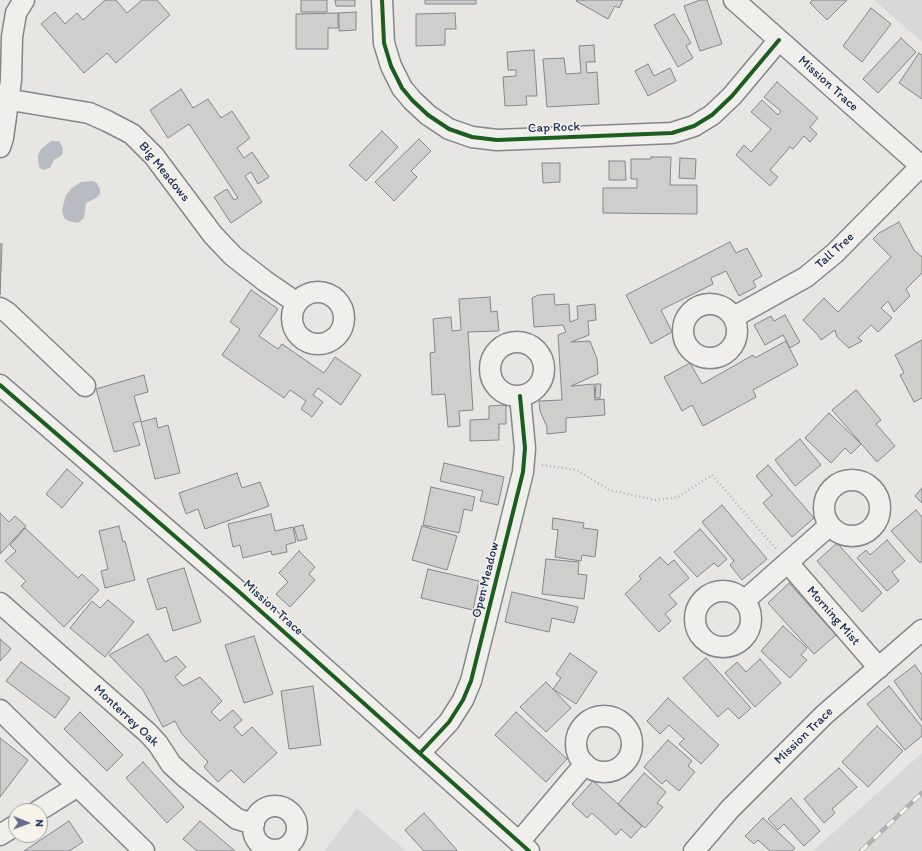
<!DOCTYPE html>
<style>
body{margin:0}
#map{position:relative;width:922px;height:851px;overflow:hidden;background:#e8e6e2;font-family:Itim,sans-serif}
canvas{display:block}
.north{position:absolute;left:8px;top:803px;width:40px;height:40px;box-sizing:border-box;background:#f7f3e8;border:1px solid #9fa5b1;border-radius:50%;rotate:91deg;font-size:11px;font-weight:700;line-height:16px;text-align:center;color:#1b2f5e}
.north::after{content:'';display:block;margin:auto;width:14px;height:18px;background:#636f8c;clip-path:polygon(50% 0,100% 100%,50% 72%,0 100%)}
</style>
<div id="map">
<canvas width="922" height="851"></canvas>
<div class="north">N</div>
</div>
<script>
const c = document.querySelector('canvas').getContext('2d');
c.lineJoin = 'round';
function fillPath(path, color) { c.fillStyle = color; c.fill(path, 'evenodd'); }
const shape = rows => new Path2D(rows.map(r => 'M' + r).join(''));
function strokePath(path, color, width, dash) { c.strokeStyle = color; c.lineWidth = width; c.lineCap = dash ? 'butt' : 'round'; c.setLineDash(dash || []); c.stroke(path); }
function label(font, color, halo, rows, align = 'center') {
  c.font = font + ' Itim,sans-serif'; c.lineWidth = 3; c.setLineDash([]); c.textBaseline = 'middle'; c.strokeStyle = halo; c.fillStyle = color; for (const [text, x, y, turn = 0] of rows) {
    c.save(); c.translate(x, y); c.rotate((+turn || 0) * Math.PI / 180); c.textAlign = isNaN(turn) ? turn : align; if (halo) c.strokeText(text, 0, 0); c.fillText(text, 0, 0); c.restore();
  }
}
fillPath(shape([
 [874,0,922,0,922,42],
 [922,753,922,851,813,851],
 [357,808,406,851,324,851]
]), '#d8d8d6');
fillPath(shape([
 [51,141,59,141,63,149,62,155,54,160,50,168,43,170,39,167,38,161,38,155,41,149],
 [93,181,97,183,100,189,100,194,96,198,86,203,84,218,78,223,68,221,64,218,62,210,66,195,72,188,81,182]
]), '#b8bbc2');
const building = shape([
 [105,0,116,0,127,13,142,0,157,0,170,15,116,63,107,53,84,73,41,24,55,12,65,24,77,13,83,20,105,0],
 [301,0,327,0,327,12,301,12,301,0],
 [335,0,355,0,355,6,336,6,335,0],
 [425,0,476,0,476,4,425,4,425,0],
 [577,0,623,0,619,8,615,6,608,19,576,1,577,0],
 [700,0,707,0,722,44,700,51,684,6,700,0],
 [812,0,847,0,827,20,810,3,812,0],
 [871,8,891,24,862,62,843,46,871,8],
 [356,12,356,30,339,31,339,13,356,12],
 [338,13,338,28,328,28,328,49,296,49,296,14,338,13],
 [455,13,456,29,445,29,445,45,416,46,416,14,455,13],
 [674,14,691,43,686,46,693,58,678,67,654,25,674,14],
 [901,38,916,52,878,93,863,79,901,38],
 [594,45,595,62,586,62,587,73,597,72,599,104,547,107,543,59,564,58,566,74,581,73,579,46,594,45],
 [534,50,537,96,526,96,527,105,505,106,503,77,516,76,516,70,508,70,507,52,534,50],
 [919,53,922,55,922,99,899,83,919,53],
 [648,64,654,76,670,68,676,81,648,96,635,71,648,64],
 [777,82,818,118,810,127,817,134,810,142,804,136,793,149,790,147,770,170,778,177,770,186,736,155,744,145,751,152,771,129,751,112,762,100,778,115,781,111,764,97,777,82],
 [181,89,193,108,208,99,221,118,232,111,250,138,237,148,244,158,252,152,269,177,258,184,251,172,245,176,262,202,231,223,214,197,227,189,234,200,238,198,189,124,168,138,150,110,181,89],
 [382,131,398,147,366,181,349,165,382,131],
 [419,139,431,151,411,171,417,177,394,201,375,182,419,139],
 [651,157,671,157,670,185,697,185,697,214,603,213,603,188,637,188,637,179,631,179,631,159,651,159,651,157],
 [680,158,696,159,695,179,679,178,680,158],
 [609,161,625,161,626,180,609,180,609,161],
 [542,163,560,163,560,182,543,183,542,163],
 [899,222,914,250,922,257,922,273,906,289,910,296,894,312,888,301,881,308,892,318,878,332,871,325,858,338,862,341,849,348,837,337,835,330,821,340,817,334,803,320,824,298,838,312,891,257,873,239,879,233,899,222],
 [730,242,736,253,747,248,762,276,753,281,756,287,739,296,726,271,711,278,713,284,661,310,672,332,651,344,626,295,730,242],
 [0,244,2,244,0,295,0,244],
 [251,290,278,309,259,336,278,349,282,344,324,373,335,357,361,375,341,405,318,388,313,395,323,402,312,417,301,409,306,401,290,390,284,398,222,355,240,329,230,322,251,290],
 [554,294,555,305,569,304,570,322,578,319,577,306,595,304,596,320,588,321,589,335,571,342,590,341,597,359,598,374,571,386,594,384,595,400,604,399,605,415,566,418,566,432,547,434,547,427,540,411,539,401,562,400,558,335,566,332,563,325,534,327,532,298,538,295,554,294],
 [490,297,491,312,497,311,499,331,468,332,473,410,459,411,460,426,448,427,445,394,432,395,430,353,435,352,433,319,451,317,452,331,461,330,459,299,490,297],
 [785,315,800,342,790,348,783,335,765,345,754,325,771,316,774,321,785,315],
 [922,340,922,398,914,402,900,375,904,373,895,355,922,340],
 [786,341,798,365,753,390,756,397,703,426,692,405,682,411,664,377,690,363,702,384,753,355,755,358,786,341],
 [144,375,148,392,134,396,141,421,133,423,140,445,114,452,96,389,144,375],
 [596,384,601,384,600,398,595,398,596,384],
 [856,390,881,420,876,424,895,446,877,462,832,410,856,390],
 [506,405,506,424,499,424,499,440,470,441,470,420,489,419,489,406,506,405],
 [829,413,861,444,851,454,845,448,831,463,805,438,829,413],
 [156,418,158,428,168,425,180,473,155,479,141,422,156,418],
 [800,439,821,465,795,486,775,460,800,439],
 [444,463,504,477,498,505,480,501,483,491,440,481,444,463],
 [768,465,814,518,792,537,763,503,772,495,756,476,768,465],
 [67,469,83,483,62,508,46,494,67,469],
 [237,473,242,488,260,482,269,506,205,529,198,509,186,514,179,493,237,473],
 [431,487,475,497,472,511,464,509,459,533,423,525,431,487],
 [922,488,922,503,915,496,922,488],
 [722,505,767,559,742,580,730,565,734,561,702,522,722,505],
 [916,510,922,517,922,561,920,563,891,531,916,510],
 [0,513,9,522,15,516,26,526,0,554,0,513],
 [271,514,275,531,293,527,296,542,286,545,287,552,272,555,271,551,243,558,240,545,233,547,228,524,271,514],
 [553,518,584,523,583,528,598,530,595,557,582,555,581,561,555,557,558,530,552,529,553,518],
 [303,525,307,539,298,541,294,527,303,525],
 [119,526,123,542,125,541,135,580,105,588,101,571,108,569,99,531,119,526],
 [422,526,457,536,447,570,412,560,422,526],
 [25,528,78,578,82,574,99,590,64,627,21,586,26,581,5,561,16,551,10,545,25,528],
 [700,529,727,559,718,567,714,563,697,577,674,552,700,529],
 [887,540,905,561,892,572,899,581,887,591,857,558,866,550,870,555,887,540],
 [837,543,882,593,862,612,817,561,837,543],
 [299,551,315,567,309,574,315,580,290,607,276,594,288,582,279,573,299,551],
 [660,557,668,565,674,560,689,578,669,595,677,604,665,614,671,621,659,632,625,594,641,579,639,576,660,557],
 [546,559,579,562,578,574,587,575,584,599,542,594,546,559],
 [184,568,201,622,173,631,166,607,157,610,147,579,184,568],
 [428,569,479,581,473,610,421,598,428,569],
 [789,583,836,635,814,654,768,603,789,583],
 [512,592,578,607,574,623,552,618,549,632,505,622,512,592],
 [108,600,134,622,105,657,70,628,92,601,100,608,108,600],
 [783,626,807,648,801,655,807,660,790,678,761,651,783,626],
 [148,634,165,662,176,656,186,667,175,677,183,686,200,677,222,701,211,712,220,721,233,710,242,720,234,727,242,736,252,727,277,753,244,783,231,770,218,782,204,767,208,762,182,734,175,721,163,727,143,690,109,655,148,634],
 [254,636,273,694,244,703,225,645,254,636],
 [0,639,11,649,0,661,0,639],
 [570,653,597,672,576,704,553,689,561,678,556,674,570,653],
 [706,658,751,708,739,719,728,708,718,717,683,678,706,658],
 [760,659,781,683,755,707,725,673,737,662,746,672,760,659],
 [21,662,70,698,55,718,6,681,21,662],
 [915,665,922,675,922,721,894,681,915,665],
 [546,682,571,708,546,732,520,707,546,682],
 [313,686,321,745,289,749,281,691,313,686],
 [889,686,922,727,922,736,905,750,867,704,889,686],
 [668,698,719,745,701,764,679,744,684,739,669,725,660,734,647,721,668,698],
 [80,712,123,755,107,771,64,729,80,712],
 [516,712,567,759,546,782,495,735,516,712],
 [877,726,903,751,868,787,842,762,877,726],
 [0,738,28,760,0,797,0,738],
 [668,740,692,761,688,766,695,772,679,791,666,780,662,784,644,767,668,740],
 [143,762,184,807,167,823,126,778,143,762],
 [839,768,857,787,832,809,835,813,824,823,804,799,839,768],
 [644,773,666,792,657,803,663,807,645,828,618,804,644,773],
 [593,781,642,826,631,838,621,829,616,835,592,813,587,818,572,804,593,781],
 [791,798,820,831,804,846,784,824,778,830,768,819,791,798],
 [424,813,457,850,456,851,424,851,405,830,424,813],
 [763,818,795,848,792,851,770,851,758,840,754,844,745,836,763,818],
 [69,821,83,842,69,851,24,851,69,821],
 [200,821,235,851,197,851,183,839,200,821]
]);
fillPath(building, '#cececd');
strokePath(building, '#83868d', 1);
const minor = shape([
 [382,0,384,43,391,66,402,88,412,100,428,115,449,129,472,137,497,140,672,133,694,126,712,115,732,96,779,40],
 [734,0,922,167],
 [0,98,89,113,107,121,132,134,154,156,213,235,233,256,265,281,297,303],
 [0,147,3,138,11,80,12,37,16,13,24,0],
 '292 318a26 26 0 1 1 52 0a26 26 0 1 1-52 0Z',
 '683 331a27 27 0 1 1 54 0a27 27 0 1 1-54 0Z',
 [0,308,8,313,85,386],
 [734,317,806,277,835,253,921,166],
 '490 369a27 27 0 1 1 54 0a27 27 0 1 1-54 0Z',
 [0,385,237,590,529,851],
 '824 508a28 28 0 1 1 56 0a28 28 0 1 1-56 0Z',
 [788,563,879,668],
 '695 619a28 28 0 1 1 56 0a28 28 0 1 1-56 0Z',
 [744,601,830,525],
 [0,603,148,733,158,744,171,764,185,777,237,819,254,824],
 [0,710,144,851],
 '576 744a28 28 0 1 1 56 0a28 28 0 1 1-56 0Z',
 [420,753,449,722,463,700,471,681,523,472,525,448,520,396],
 '253 828a22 22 0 1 1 44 0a22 22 0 1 1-44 0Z',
 [38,811,78,786],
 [0,835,16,825],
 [519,842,585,764],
 [694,851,730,809,824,715,922,630]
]);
strokePath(minor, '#83868d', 23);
strokePath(shape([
 [542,465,577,470,609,490,656,500,678,497,712,475,776,549]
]), '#afb0b3', 2.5, [1, 3]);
strokePath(minor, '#f0efeb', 20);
const rail = shape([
 [861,851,922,793]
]);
strokePath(rail, '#afb0b3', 4.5);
strokePath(rail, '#f7f3e8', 3, [9]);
strokePath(shape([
 [382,0,384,43,391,66,402,88,412,100,428,115,449,129,472,137,497,140,672,133,694,126,712,115,732,96,779,40],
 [0,385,237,590,529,851],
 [420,753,449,722,463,700,471,681,523,472,525,448,520,396]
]), '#1b5e20', 4);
label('13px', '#1b2f5e', '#f7f3e8', [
 ["Mission Trace",828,84,42],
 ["Cap Rock",554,128,-2],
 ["Big Meadows",164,172,51],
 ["Tall Tree",835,251,-42],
 ["Open Meadow",486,580,-76],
 ["Mission Trace",273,608,42],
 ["Morning Mist",833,616,49],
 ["Monterrey Oak",126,716,43],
 ["Mission Trace",804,736,-44]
]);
</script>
